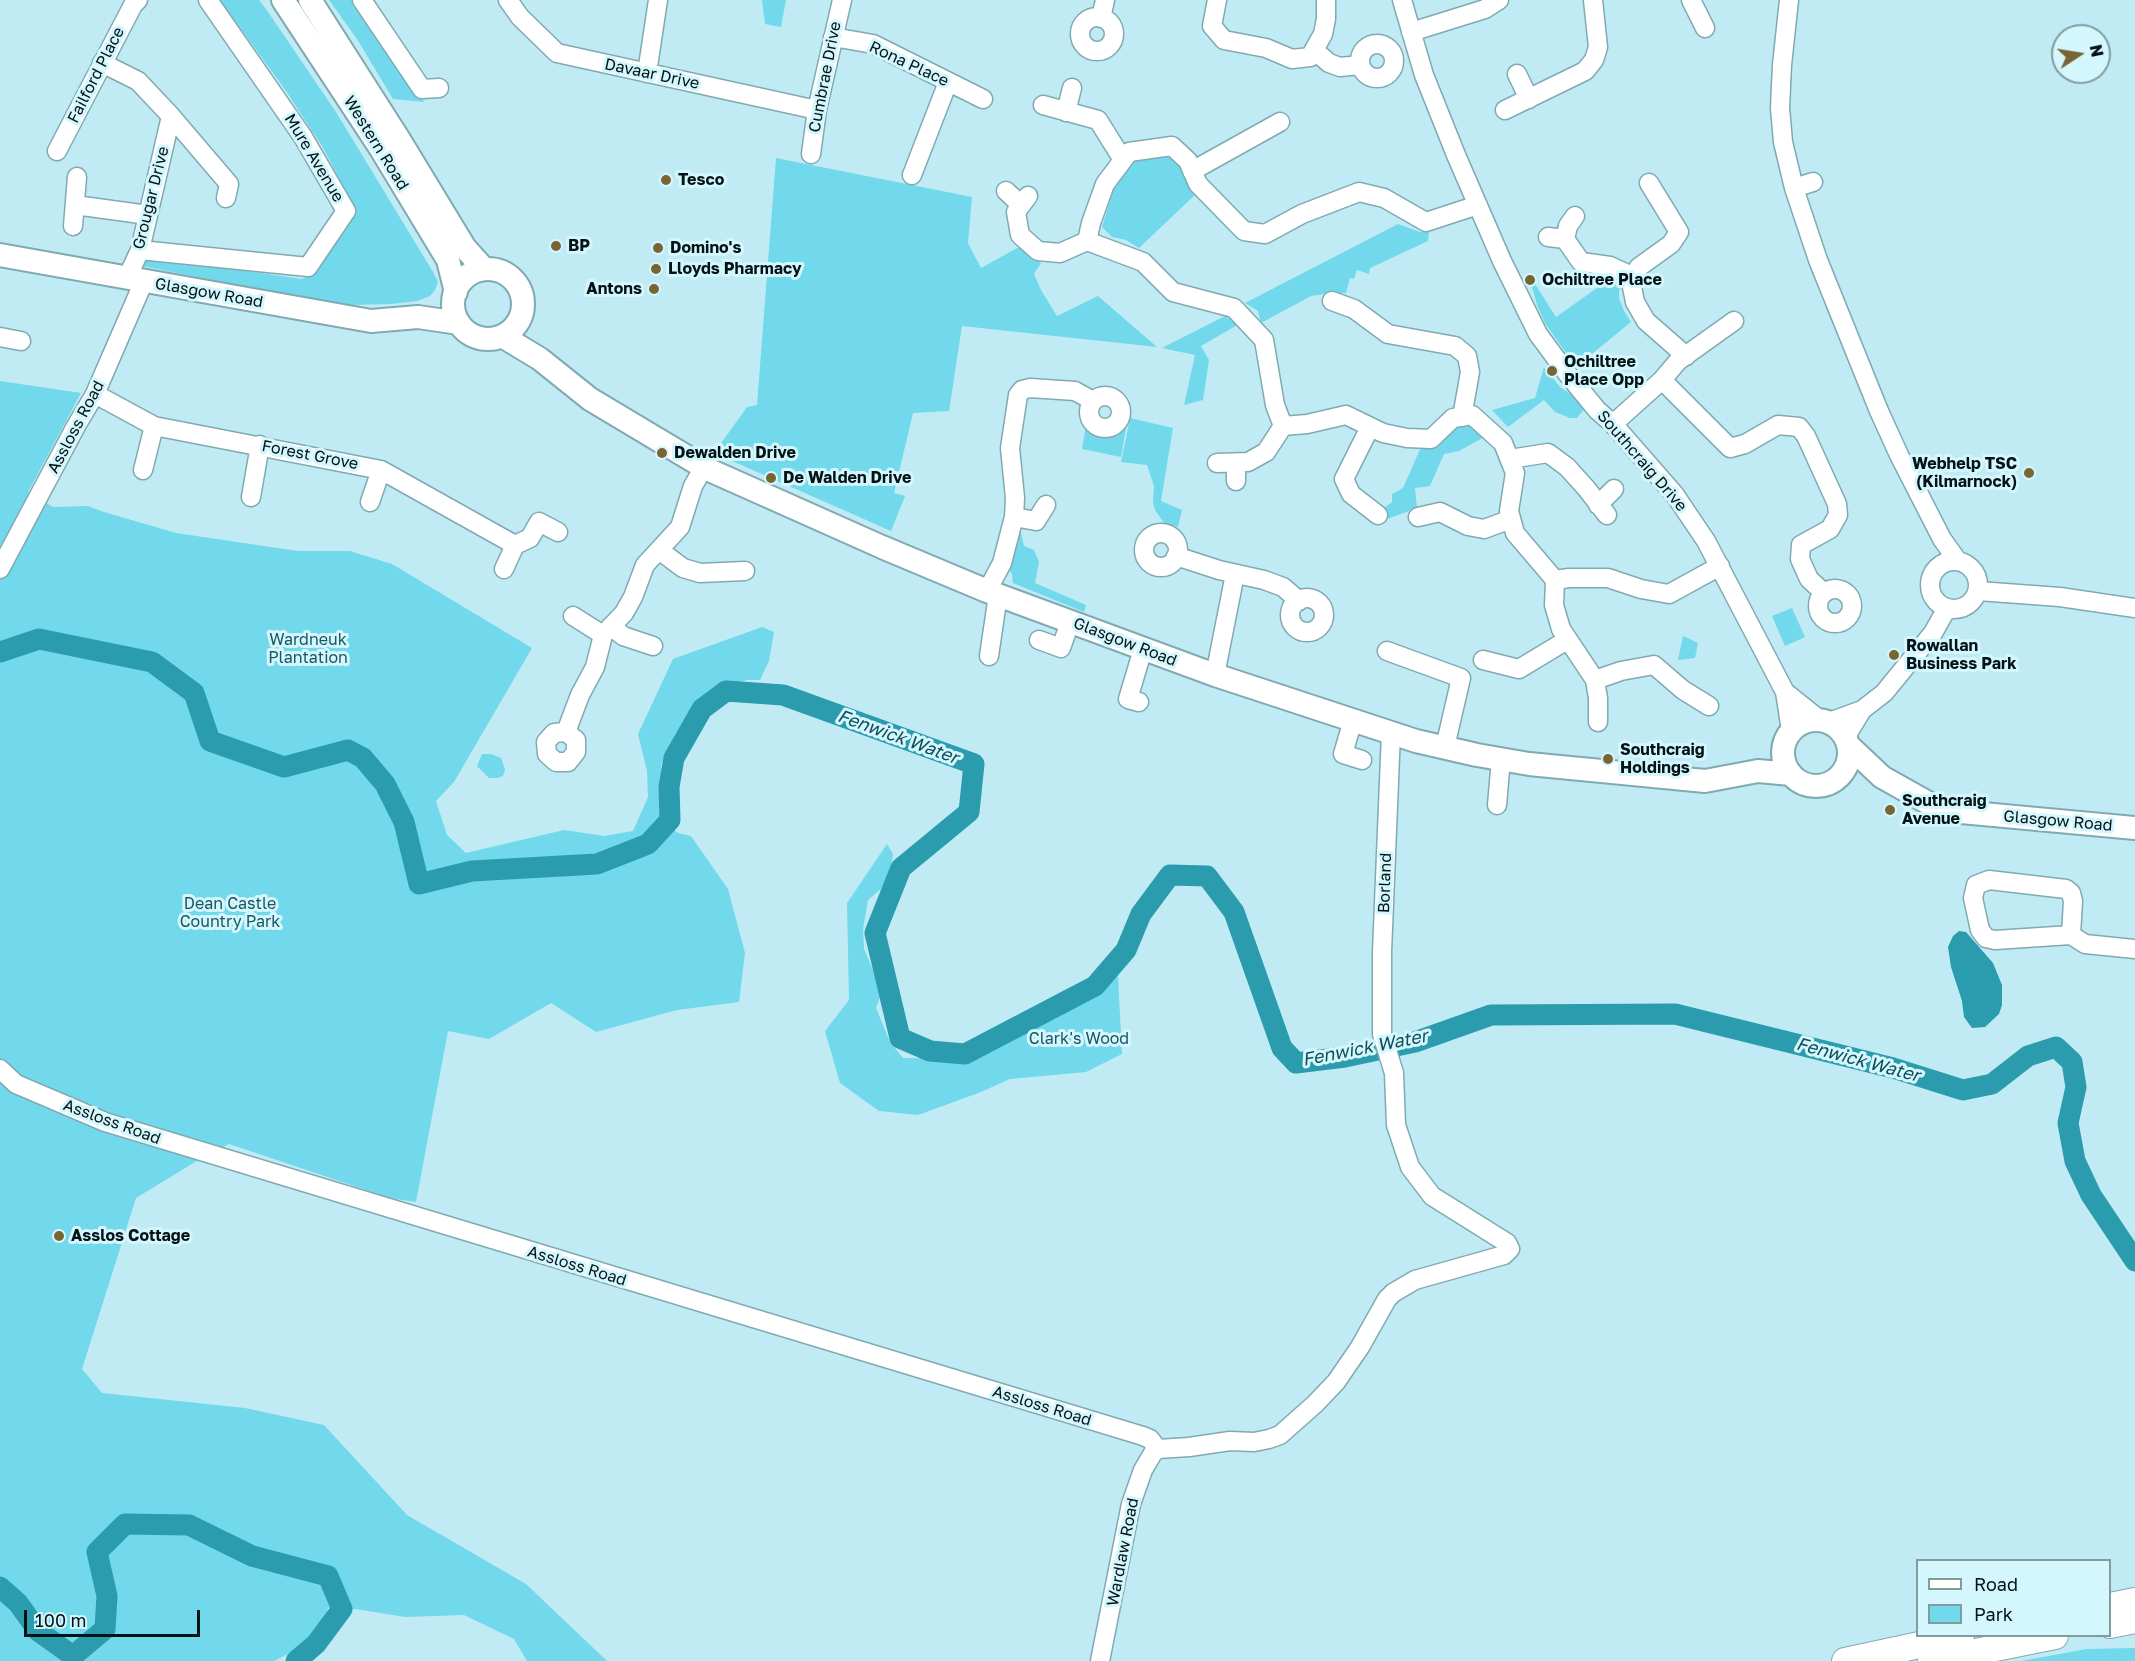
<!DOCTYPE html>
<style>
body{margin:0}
#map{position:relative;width:2135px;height:1661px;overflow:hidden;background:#c0ebf4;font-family:"Golos Text",sans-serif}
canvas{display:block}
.legend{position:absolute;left:1916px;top:1559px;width:195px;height:78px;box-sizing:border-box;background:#d4f7fe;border:2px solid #819ca1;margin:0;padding:8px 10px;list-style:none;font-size:18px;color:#041316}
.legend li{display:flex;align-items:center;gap:12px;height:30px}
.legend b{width:30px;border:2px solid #819ca1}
.north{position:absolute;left:2051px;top:24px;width:60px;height:60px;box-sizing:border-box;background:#d4f7fe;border:2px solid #819ca1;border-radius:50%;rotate:78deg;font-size:16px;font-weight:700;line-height:24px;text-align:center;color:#041316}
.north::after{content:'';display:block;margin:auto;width:21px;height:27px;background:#796433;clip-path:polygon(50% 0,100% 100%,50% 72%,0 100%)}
.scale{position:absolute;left:24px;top:1610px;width:176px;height:27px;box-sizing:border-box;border:3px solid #041316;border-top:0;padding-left:8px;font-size:18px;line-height:21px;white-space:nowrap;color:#041316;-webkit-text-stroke:4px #d4f7fe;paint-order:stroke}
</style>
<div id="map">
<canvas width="2135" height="1661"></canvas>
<ul class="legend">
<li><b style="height:8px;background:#fff"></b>Road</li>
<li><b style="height:16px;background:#72d8eb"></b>Park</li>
</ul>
<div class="north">N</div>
<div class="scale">100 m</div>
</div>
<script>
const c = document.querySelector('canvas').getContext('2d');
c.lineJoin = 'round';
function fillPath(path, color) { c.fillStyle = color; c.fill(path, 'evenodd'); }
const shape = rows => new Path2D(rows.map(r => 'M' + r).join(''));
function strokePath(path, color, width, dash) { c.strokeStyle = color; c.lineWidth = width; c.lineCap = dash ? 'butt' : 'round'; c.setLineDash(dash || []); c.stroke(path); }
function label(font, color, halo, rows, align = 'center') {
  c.font = font + ' "Golos Text",sans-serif'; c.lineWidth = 6; c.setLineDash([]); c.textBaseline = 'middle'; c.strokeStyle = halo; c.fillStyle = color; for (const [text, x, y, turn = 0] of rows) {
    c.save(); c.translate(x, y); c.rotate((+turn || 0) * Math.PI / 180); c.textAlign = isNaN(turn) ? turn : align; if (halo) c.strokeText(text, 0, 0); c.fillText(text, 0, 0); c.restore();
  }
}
fillPath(shape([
 [220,0,259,0,266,9,336,112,433,272,438,282,435,290,430,296,417,301,392,304,349,305,316,301,142,266,143,256,302,279,315,272,344,232,352,218,352,207,348,195,322,146,286,91],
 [329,0,356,0,424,102,393,99,357,39],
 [762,0,786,0,781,27,765,24],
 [1154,153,1172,156,1183,168,1198,192,1139,248,1126,240,1112,237,1102,227,1113,191,1123,173,1136,160],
 [776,158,972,197,968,243,981,268,1019,247,1041,263,1034,274,1041,290,1057,316,1098,296,1157,347,962,326,949,411,913,413,894,493,905,496,891,531,714,453,747,407,757,405],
 [1398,224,1420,232,1429,231,1428,241,1370,268,1369,274,1357,270,1354,279,1350,278,1346,293,1331,293,1311,296,1261,323,1258,311,1245,303],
 [1614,276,1619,278,1622,284,1619,291,1619,298,1624,311,1631,322,1576,367,1545,323,1537,305,1532,287,1535,284,1556,317],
 [1225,316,1239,324,1201,346,1209,360,1203,400,1184,405,1195,355,1162,348],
 [1544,367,1560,387,1572,395,1585,408,1577,418,1570,418,1555,412,1544,400,1508,427,1492,410,1535,398],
 [0,381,81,393,28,492,53,507,88,506,104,512,176,533,298,551,350,551,392,564,532,648,454,782,436,801,447,835,466,853,564,830,604,836,633,831,648,797,647,771,638,734,673,659,762,627,774,632,769,661,760,680,747,680,706,693,676,733,661,765,663,793,660,818,678,833,691,836,728,889,745,953,739,1002,677,1010,596,1032,551,1003,489,1039,448,1031,416,1202,390,1198,229,1144,195,1162,136,1198,82,1369,102,1393,245,1408,324,1425,407,1515,526,1584,607,1661,527,1661,514,1639,464,1615,405,1617,356,1609,328,1608,325,1621,300,1648,274,1661,0,1661],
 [1130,418,1173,428,1161,501,1182,510,1178,527,1164,523,1155,510,1153,503,1154,486,1147,465,1121,462],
 [1468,421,1486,436,1459,451,1444,454,1430,486,1415,488,1417,508,1387,519,1383,509,1392,502,1392,494,1403,488,1421,447],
 [1126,422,1127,422,1121,457,1082,449,1086,425,1098,433,1113,433,1120,430],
 [1020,529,1024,546,1034,550,1039,562,1035,583,1086,605,1084,612,1013,583,1012,574,1008,567],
 [1792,608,1805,637,1785,646,1772,616],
 [1683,636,1698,643,1695,658,1678,660],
 [482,754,491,754,501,758,505,769,503,776,498,778,489,778,477,766],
 [887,844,893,854,889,882,868,900,863,929,864,949,882,992,876,1008,890,1042,903,1058,957,1059,998,1048,1044,1019,1091,998,1118,976,1122,1054,1086,1072,1010,1079,981,1092,918,1115,879,1111,840,1083,825,1031,849,1000,847,903],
 [2135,1648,2135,1661,2021,1661,2087,1649]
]), '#72d8eb');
fillPath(shape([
 [1959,931,1966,932,1993,963,2002,985,2002,1005,1999,1014,1985,1027,1972,1028,1964,1017,1962,1001,1951,967,1948,947,1953,936]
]), '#2a9cae');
strokePath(shape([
 [0,652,39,639,152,662,194,693,210,741,284,767,348,750,363,758,385,784,404,822,419,884,472,871,597,864,648,844,670,820,669,787,674,758,702,709,726,691,783,695,974,764,969,812,901,868,875,933,900,1038,930,1051,965,1054,1095,986,1126,950,1141,914,1170,875,1207,876,1234,912,1282,1048,1296,1063,1345,1057,1415,1042,1491,1015,1675,1014,1893,1068,1963,1090,1992,1084,2028,1056,2056,1047,2072,1062,2076,1087,2068,1123,2075,1161,2091,1195,2135,1261],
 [0,1587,18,1603,38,1631,73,1656,105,1629,107,1596,97,1552,125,1524,189,1525,252,1556,328,1576,342,1609,316,1644,296,1661]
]), '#2a9cae', 21);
const minor = shape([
 [362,0,422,89,439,88],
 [508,0,520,17,557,53,817,110],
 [1217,0,1212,26,1224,40,1266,48,1292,59,1310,57,1323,34,1326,19,1326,0],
 [1402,0,1424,75,1456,155,1502,261,1538,334,1566,372,1597,410,1613,424,1675,495,1706,541,1785,692,1791,731],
 [1691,0,1705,28],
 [1789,0,1782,65,1780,108,1783,142,1794,188,1818,260,1879,411,1899,455,1942,539,1957,560],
 '1080 34a17 17 0 1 1 34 0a17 17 0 1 1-34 0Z',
 [1101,18,1105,0],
 [1411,32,1485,9,1499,0],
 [833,37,873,44,983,99],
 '1360 61a17 17 0 1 1 34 0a17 17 0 1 1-34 0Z',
 [1314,50,1329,63,1340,67,1360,65],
 [102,63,138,81,171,116,229,184,226,198],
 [647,73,658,0],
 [1517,74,1529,99],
 [1043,105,1098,120,1123,160],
 [1505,110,1585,71,1594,60,1598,47,1593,0],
 [1066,112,1072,88],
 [57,151,133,5,138,0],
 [811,154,817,110,842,0],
 [1192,171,1280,122],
 [912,175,948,82],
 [1649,183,1679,232,1671,244,1639,267,1631,282,1635,302,1646,321,1686,356],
 [1794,188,1813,182],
 [1006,191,1021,205],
 [1028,196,1016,212,1020,235,1038,251,1060,253,1087,241],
 [75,205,148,215],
 [1478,205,1426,222,1384,198,1359,192,1302,214,1265,234,1244,231,1198,184,1188,161,1172,146,1129,152,1105,184,1091,223,1087,241,1143,262,1173,292,1234,308,1264,340,1275,405,1283,426,1307,424,1346,415,1383,433,1407,438,1431,439,1453,418,1472,415,1503,443,1515,473,1509,511,1515,533,1555,580,1569,578,1608,578,1641,589,1669,594,1720,566],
 [73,226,77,177],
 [1548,237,1565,239,1581,262,1610,266,1634,277],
 [1565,239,1568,226,1575,216],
 [140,250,308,267,346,211,303,137,208,0],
 [127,278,140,250,171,116],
 [1332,301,1354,309,1388,334,1455,346,1467,356,1470,372,1462,417],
 [0,337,21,341],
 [1662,380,1730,448,1745,444,1778,425,1799,427,1806,436,1837,504,1838,515,1830,529,1801,545,1800,559,1809,579,1824,593],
 [95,394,154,426,381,470,515,545,504,569],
 '1089 412a16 16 0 1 1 32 0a16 16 0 1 1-32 0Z',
 [1613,424,1662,380,1678,361,1734,321],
 [1370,427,1344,479,1351,494,1378,515],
 [1510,459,1548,453,1567,467,1586,488,1607,515],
 [1217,463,1248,462,1266,452,1283,426],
 [1236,463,1236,481],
 [143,470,154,426],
 [251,497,260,445],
 [370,502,381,470],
 [1598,505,1614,489],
 [1014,517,1036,521,1046,505],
 [1418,517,1440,512,1468,526,1484,529,1511,519],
 '1144 550a17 17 0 1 1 34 0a17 17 0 1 1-34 0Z',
 [515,545,530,538,539,522,558,532],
 [659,550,683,568,700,573,745,571],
 [1176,556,1219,570,1264,580,1283,587,1299,601],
 '1930 585a24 24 0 1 1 48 0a24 24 0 1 1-48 0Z',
 [0,569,76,426,95,394,144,281],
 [1555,580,1554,605,1561,629,1595,680,1598,698,1598,722],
 '1818 606a17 17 0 1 1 34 0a17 17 0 1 1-34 0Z',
 [987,591,1002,563,1014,517,1015,498,1010,448,1018,395,1022,390,1030,388,1075,391,1093,401],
 [1978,591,2060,597,2135,608],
 '1290 615a17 17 0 1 1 34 0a17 17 0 1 1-34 0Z',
 [573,616,603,635],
 [611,626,623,636,653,646],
 [1039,640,1061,648,1070,622],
 [1387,651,1461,678,1445,747],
 [989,656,998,595],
 [1483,660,1519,669,1567,640],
 [1215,675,1235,574],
 [1595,680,1621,671,1654,665,1683,690,1709,706],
 [1785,692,1820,720],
 [1139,702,1128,699,1143,649],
 [1353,720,1343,754,1362,760],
 [1829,722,1862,710,1884,693,1933,633,1947,608],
 [566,732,576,740,576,752,568,762,556,762,547,754,546,742,554,733,566,732,580,695,595,667,603,635,624,613,633,597,645,565,680,527,693,486,704,467],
 [1845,738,1862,710],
 [1497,805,1501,759],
 [2071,935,2073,901,2071,893,2066,889,1989,880,1976,885,1973,898,1980,930,1986,938,1995,940,2071,935,2085,944,2135,949],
 [0,1069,16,1084,105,1122,1143,1436,1150,1439,1158,1449],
 [1158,1449,1189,1447,1230,1441,1254,1442,1269,1439,1280,1435,1315,1404,1336,1382,1360,1347,1387,1299,1393,1293,1415,1280,1504,1255,1510,1249,1507,1243,1432,1196,1410,1167,1396,1125,1394,1073,1382,1034,1382,952,1391,733],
 [1100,1661,1131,1504,1143,1470,1153,1453,1158,1449]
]);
const major = shape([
 [283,0,381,149,448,260,456,292],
 [310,0,400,141,465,248,484,269],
 [0,255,371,321,418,317,459,323],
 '453 304a35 35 0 1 1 70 0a35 35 0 1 1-70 0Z',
 [502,336,540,359,590,399,707,469,882,547,987,591,1215,675,1416,741,1477,755,1529,764,1705,781,1758,771,1791,774],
 '1783 753a33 33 0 1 1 66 0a33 33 0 1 1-66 0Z',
 [1848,745,1882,777,1932,805,1961,812,2135,828]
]);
const highway = shape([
 [2110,1606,2135,1601],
 [2110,1625,2135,1620],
 [1845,1661,1961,1636],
 [1931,1661,2055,1636]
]);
strokePath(minor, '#80aab2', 21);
strokePath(major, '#80aab2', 26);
strokePath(highway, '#80aab2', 28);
strokePath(minor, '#fff', 18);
strokePath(major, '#fff', 22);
strokePath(highway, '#fff', 26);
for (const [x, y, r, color] of [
 [666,180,6,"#796433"],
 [556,246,6,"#796433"],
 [658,248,6,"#796433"],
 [656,269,6,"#796433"],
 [1530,280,6,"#796433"],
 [654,289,6,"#796433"],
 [1552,371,6,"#796433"],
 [662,453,6,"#796433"],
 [2029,473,6,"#796433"],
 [771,478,6,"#796433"],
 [1894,655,6,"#796433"],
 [1608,759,6,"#796433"],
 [1890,810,6,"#796433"],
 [59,1236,6,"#796433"]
]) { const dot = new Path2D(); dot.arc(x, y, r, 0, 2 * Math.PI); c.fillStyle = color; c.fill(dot); strokePath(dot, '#d4f7fe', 2); }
label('16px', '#041316', '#d4f7fe', [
 ["Rona Place",909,64,25],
 ["Davaar Drive",652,74,12],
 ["Failford Place",96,75,-63],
 ["Cumbrae Drive",825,77,-79],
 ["Western Road",376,143,58],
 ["Mure Avenue",314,158,59],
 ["Grougar Drive",151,198,-76],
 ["Glasgow Road",209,293,10],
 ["Assloss Road",76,427,-62],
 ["Forest Grove",310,455,11],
 ["Southcraig Drive",1642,461,49],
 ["Glasgow Road",1125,642,21],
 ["Glasgow Road",2058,821,5],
 ["Borland",1385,883,-88],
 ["Assloss Road",112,1122,20],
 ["Assloss Road",577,1266,17],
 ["Assloss Road",1042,1406,17],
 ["Wardlaw Road",1123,1552,-79]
]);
label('bold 16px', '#041316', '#d4f7fe', [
 ["Tesco",678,180],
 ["BP",568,246],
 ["Domino's",670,248],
 ["Lloyds Pharmacy",668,269],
 ["Ochiltree Place",1542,280],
 ["Antons",642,289,"right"],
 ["Ochiltree",1564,362],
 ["Place Opp",1564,380],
 ["Dewalden Drive",674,453],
 ["Webhelp TSC",2017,464,"right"],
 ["(Kilmarnock)",2017,482,"right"],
 ["De Walden Drive",783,478],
 ["Rowallan",1906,646],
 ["Business Park",1906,664],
 ["Southcraig",1620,750],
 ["Holdings",1620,768],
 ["Southcraig",1902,801],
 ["Avenue",1902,819],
 ["Asslos Cottage",71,1236]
], 'left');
label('16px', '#195660', '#d4f7fe', [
 ["Wardneuk",308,640],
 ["Plantation",308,658],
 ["Dean Castle",230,904],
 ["Country Park",230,922],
 ["Clark's Wood",1079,1039]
]);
label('italic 18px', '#104f59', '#d4f7fe', [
 ["Fenwick Water",898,737,20],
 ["Fenwick Water",1365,1048,-11],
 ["Fenwick Water",1858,1060,15]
]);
</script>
